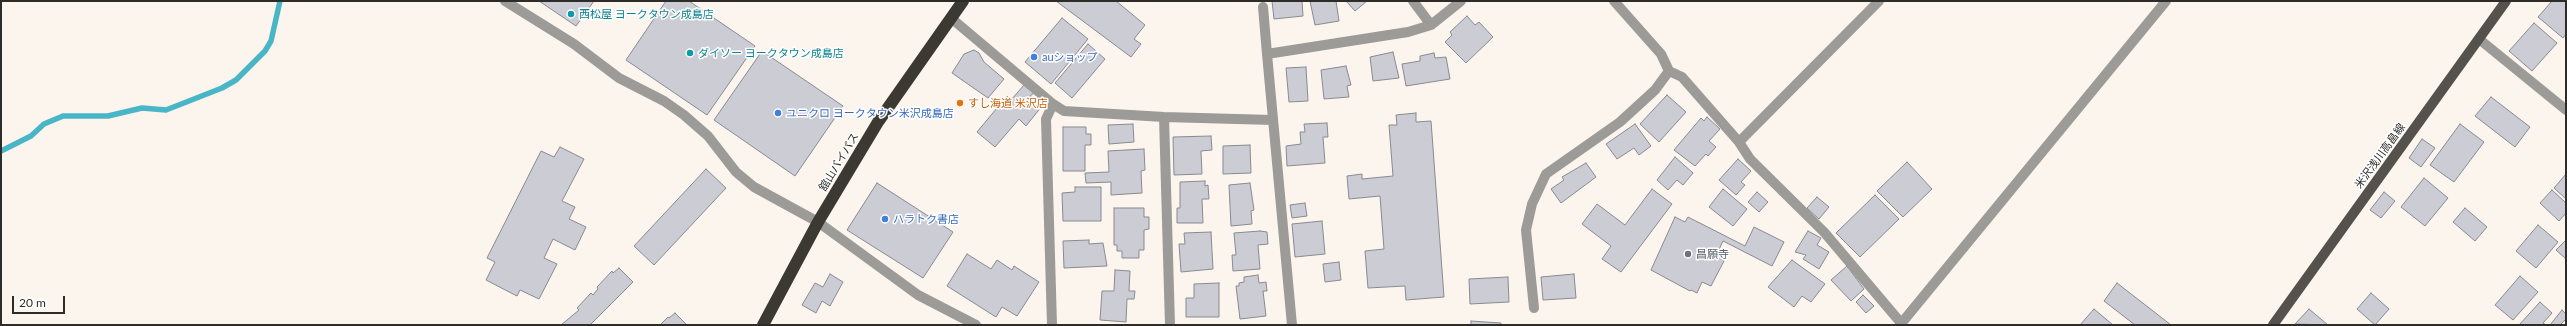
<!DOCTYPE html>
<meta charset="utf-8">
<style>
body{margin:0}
#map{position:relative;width:2567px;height:326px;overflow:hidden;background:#fbf5ee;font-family:Lato,sans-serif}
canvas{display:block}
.frame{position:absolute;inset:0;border:2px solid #2e2c29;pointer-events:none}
.scale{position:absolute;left:12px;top:296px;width:53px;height:18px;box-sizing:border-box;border:2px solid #2e2c29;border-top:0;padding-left:5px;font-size:12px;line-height:14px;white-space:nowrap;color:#2e2c29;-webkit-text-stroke:3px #fff;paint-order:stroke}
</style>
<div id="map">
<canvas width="2567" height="326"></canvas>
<div class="frame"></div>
<div class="scale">20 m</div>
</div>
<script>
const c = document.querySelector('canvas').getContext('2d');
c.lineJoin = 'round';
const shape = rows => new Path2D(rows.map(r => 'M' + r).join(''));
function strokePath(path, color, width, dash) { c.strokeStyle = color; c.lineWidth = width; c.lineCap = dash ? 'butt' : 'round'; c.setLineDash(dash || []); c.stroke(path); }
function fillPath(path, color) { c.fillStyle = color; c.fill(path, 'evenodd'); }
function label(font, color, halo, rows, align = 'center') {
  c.font = font + ' Lato,"Noto Sans JP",sans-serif'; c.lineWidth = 3; c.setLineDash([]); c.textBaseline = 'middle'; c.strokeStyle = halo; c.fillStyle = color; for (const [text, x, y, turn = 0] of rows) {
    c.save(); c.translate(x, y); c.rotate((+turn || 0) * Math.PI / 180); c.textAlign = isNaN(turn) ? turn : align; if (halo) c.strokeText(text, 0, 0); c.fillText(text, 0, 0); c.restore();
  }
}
strokePath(shape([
 [1,151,31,136,44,124,63,116,108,116,142,108,166,110,222,88,236,80,265,51,271,41,280,1]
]), '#49b6c7', 5.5);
const building = shape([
 [539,1,594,1,576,26,539,1],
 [666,1,689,1,755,46,707,115,626,60,666,1],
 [1056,1,1116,1,1145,25,1134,39,1141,44,1131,57,1056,1],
 [1272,1,1302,1,1303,16,1274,19,1272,1],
 [1310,1,1336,1,1339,21,1315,25,1310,1],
 [1346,1,1367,1,1355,11,1346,1],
 [2552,1,2566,1,2566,34,2563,38,2538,17,2552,1],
 [1467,16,1475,25,1479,22,1493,37,1466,63,1445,42,1452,35,1450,32,1467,16],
 [1062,18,1088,39,1051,84,1025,62,1062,18],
 [2534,23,2557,43,2532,71,2509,51,2534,23],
 [1088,44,1105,59,1072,98,1055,83,1088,44],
 [974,50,979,53,984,62,1004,79,988,98,952,73,964,54,974,50],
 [762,51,843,106,795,176,714,120,762,51],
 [1393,52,1399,78,1373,81,1370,57,1393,52],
 [1434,53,1435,58,1446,57,1450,79,1406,86,1402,64,1420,61,1420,56,1434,53],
 [1346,66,1351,85,1347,86,1349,97,1324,99,1321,70,1346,66],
 [1306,67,1308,101,1289,102,1286,68,1306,67],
 [1024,85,1034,93,1030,96,1042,106,1026,126,1019,119,995,147,977,132,1007,96,1011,100,1024,85],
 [1667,95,1686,112,1659,142,1640,124,1667,95],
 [2491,97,2530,127,2515,147,2475,116,2491,97],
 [1416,113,1416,122,1431,121,1444,297,1406,300,1405,286,1368,288,1365,251,1384,249,1380,196,1349,199,1347,176,1362,174,1362,179,1393,176,1389,125,1397,125,1396,115,1416,113],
 [1707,117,1720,129,1709,141,1716,147,1708,156,1706,154,1695,166,1674,150,1701,118,1704,121,1707,117],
 [1327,123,1328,137,1323,137,1325,163,1287,166,1286,146,1301,144,1300,132,1305,132,1304,124,1327,123],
 [1133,124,1134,142,1109,144,1108,125,1133,124],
 [1635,124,1651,146,1639,155,1634,148,1617,159,1606,144,1635,124],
 [2460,124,2484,142,2454,182,2430,165,2460,124],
 [1063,127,1086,127,1086,134,1091,134,1091,145,1085,145,1085,171,1063,171,1063,127],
 [1211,136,1212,150,1201,151,1202,174,1174,175,1173,137,1211,136],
 [2422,139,2435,148,2421,167,2409,158,2422,139],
 [1250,145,1251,173,1223,174,1223,146,1250,145],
 [560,147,584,159,562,201,575,207,569,219,586,227,575,250,553,239,544,258,557,264,539,299,520,290,517,296,486,280,495,262,487,258,541,151,554,157,560,147],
 [1144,149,1145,170,1141,171,1142,193,1111,195,1111,182,1086,183,1085,173,1109,172,1108,151,1144,149],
 [1675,157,1693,173,1683,185,1677,180,1668,190,1657,180,1675,157],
 [1738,159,1751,171,1741,182,1745,185,1736,195,1719,180,1738,159],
 [1907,162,1932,189,1903,217,1877,191,1907,162],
 [1586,163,1596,177,1561,203,1551,189,1564,180,1562,177,1586,163],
 [706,169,726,188,654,265,634,246,706,169],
 [2566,174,2566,199,2554,188,2566,174],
 [2424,178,2448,198,2425,226,2401,207,2424,178],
 [1205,181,1205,186,1208,185,1209,199,1202,199,1203,223,1177,223,1177,208,1180,208,1180,182,1205,181],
 [877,183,953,232,923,278,847,230,877,183],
 [1250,183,1254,210,1251,211,1252,224,1231,226,1229,185,1250,183],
 [1075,187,1101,187,1101,221,1063,221,1062,193,1075,192,1075,187],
 [1652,189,1672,204,1621,272,1602,259,1611,246,1582,224,1597,204,1625,225,1652,189],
 [1723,189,1747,209,1733,226,1709,207,1723,189],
 [2552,190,2566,203,2566,213,2559,221,2540,203,2552,190],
 [1757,192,1768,202,1759,212,1748,202,1757,192],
 [2384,192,2395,201,2381,218,2370,210,2384,192],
 [1875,195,1899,219,1860,257,1836,233,1875,195],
 [1817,197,1829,207,1819,219,1807,208,1817,197],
 [1305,203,1307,216,1292,218,1290,205,1305,203],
 [1114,208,1144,208,1144,217,1149,217,1149,229,1144,230,1144,250,1139,250,1139,258,1122,258,1122,251,1117,251,1117,245,1114,245,1114,208],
 [2465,208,2487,227,2475,241,2453,222,2465,208],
 [1675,217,1685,222,1688,217,1745,246,1754,227,1784,242,1772,266,1723,241,1716,256,1724,261,1711,286,1702,282,1697,293,1691,290,1690,291,1651,270,1675,217],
 [1322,221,1325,254,1295,257,1292,224,1322,221],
 [2538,225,2558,242,2536,268,2516,251,2538,225],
 [1260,231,1267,232,1268,244,1258,245,1260,269,1233,271,1232,255,1236,255,1234,233,1260,231],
 [1808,231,1821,238,1817,245,1829,252,1819,269,1803,259,1806,255,1795,252,1808,231],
 [1211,232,1213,269,1181,272,1179,244,1185,244,1184,233,1211,232],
 [1089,240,1089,244,1103,243,1107,266,1064,268,1063,241,1089,240],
 [2566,240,2566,259,2556,250,2566,240],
 [967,254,991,269,997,260,1012,270,1014,266,1039,282,1017,316,1002,307,996,317,947,286,967,254],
 [1792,260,1825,284,1811,302,1802,296,1794,307,1768,287,1792,260],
 [1339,262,1341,280,1325,282,1323,264,1339,262],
 [1847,266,1864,289,1851,301,1831,280,1847,266],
 [619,268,633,282,590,325,561,325,579,310,577,308,591,293,593,295,598,289,597,287,612,271,613,273,619,268],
 [1115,270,1130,271,1129,291,1135,291,1134,299,1127,299,1126,322,1100,320,1102,291,1114,291,1115,270],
 [830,274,843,282,830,306,822,301,816,313,802,305,815,283,823,287,830,274],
 [1574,274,1576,298,1543,300,1541,277,1574,274],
 [1258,275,1259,283,1266,282,1267,291,1263,291,1266,316,1240,319,1236,286,1239,286,1239,283,1244,282,1244,277,1258,275],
 [2520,276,2538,292,2513,320,2495,305,2520,276],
 [1508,277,1509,302,1470,304,1469,279,1508,277],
 [1219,283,1219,317,1186,317,1186,298,1194,298,1194,284,1219,283],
 [2117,283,2171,325,2135,325,2104,301,2117,283],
 [2371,293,2389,309,2375,325,2357,309,2371,293],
 [1863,295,1874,306,1866,313,1856,302,1863,295],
 [2540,302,2552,313,2543,323,2546,325,2519,325,2540,302],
 [2094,309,2113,325,2080,325,2094,309],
 [2309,309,2328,325,2295,324,2309,309],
 [2562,310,2566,314,2566,319,2560,325,2550,325,2562,310],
 [675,313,687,325,660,325,668,317,669,318,675,313],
 [1471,321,1501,323,1501,325,1471,325,1471,321]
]);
fillPath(building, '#ccccd5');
strokePath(building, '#898991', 1);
strokePath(shape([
 [505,1,574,44,619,78,664,101,684,115,708,136,736,172,754,187,818,222,918,295,976,325],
 [1413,1,1431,25],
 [1263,7,1267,54],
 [951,18,1053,104,1064,111,1164,117,1273,120],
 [2479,39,2566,110],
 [1669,71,1682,77,1739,142,1750,159,1824,232,1901,323],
 [1164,117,1170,325],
 [1739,142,1879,1],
 [1534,308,1526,230,1532,204,1546,174,1620,122,1655,90,1669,71,1661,54,1614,1],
 [1052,325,1046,119,1053,104],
 [1292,325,1267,54,1408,32,1431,25,1461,1],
 [1900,325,2166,1]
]), '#9d9b97', 10);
strokePath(shape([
 [2273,325,2506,1]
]), '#55514c', 10);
strokePath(shape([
 [763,325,818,222,878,122,963,1]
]), '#3c3832', 12);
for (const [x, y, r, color] of [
 [571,14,4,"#0f9aa8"],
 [690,53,4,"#0f9aa8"],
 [1034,57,4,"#3f7fe0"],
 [960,103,4,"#e8710a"],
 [778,113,4,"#3f7fe0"],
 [885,219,4,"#3f7fe0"],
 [1688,254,4,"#6b7280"]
]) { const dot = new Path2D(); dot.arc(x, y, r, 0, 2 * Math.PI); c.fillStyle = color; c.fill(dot); strokePath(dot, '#fff', 1.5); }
label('11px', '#0d838f', '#fff', [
 ["西松屋 ヨークタウン成島店",579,14],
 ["ダイソー ヨークタウン成島店",698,53]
], 'left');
label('11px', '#366cbe', '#fff', [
 ["auショップ",1042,57],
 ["ユニクロ ヨークタウン米沢成島店",786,113],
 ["ハラトク書店",893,219]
], 'left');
label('11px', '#c56008', '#fff', [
 ["すし海道 米沢店",968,103]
], 'left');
label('11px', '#2e2c29', '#fff', [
 ["米沢浅川高畠線",2380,156,-54],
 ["舘山バイパス",839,162,-59]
]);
label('11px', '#5b616d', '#fff', [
 ["昌願寺",1696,254]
], 'left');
</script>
